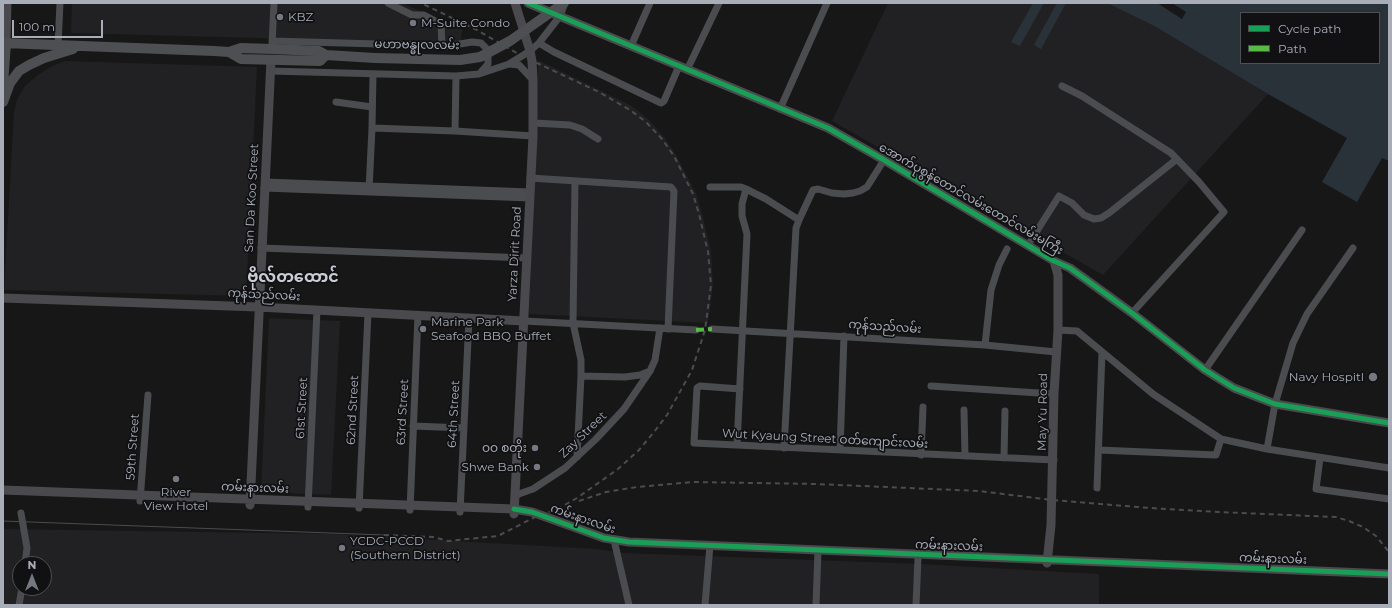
<!DOCTYPE html>
<meta charset="utf-8">
<style>
body{margin:0}
#map{position:relative;width:1392px;height:608px;overflow:hidden;background:#171717;font-family:Montserrat,sans-serif}
canvas{display:block}
.frame{position:absolute;inset:0;border:4px solid #a8adb8;pointer-events:none}
.legend{position:absolute;left:1240px;top:12px;width:140px;height:52px;box-sizing:border-box;background:#111113;border:1px solid #4d4f55;margin:0;padding:5px 7px;list-style:none;font-size:12px;color:#a8adb8}
.legend li{display:flex;align-items:center;gap:8px;height:20px}
.legend b{width:20px;border:1px solid #4d4f55}
.north{position:absolute;left:12px;top:556px;width:40px;height:40px;box-sizing:border-box;background:#111113;border:1px solid #4d4f55;border-radius:50%;rotate:0deg;font-size:11px;font-weight:700;line-height:16px;text-align:center;color:#a8adb8}
.north::after{content:'';display:block;margin:auto;width:14px;height:18px;background:#757880;clip-path:polygon(50% 0,100% 100%,50% 72%,0 100%)}
.scale{position:absolute;left:12px;top:20px;width:91px;height:18px;box-sizing:border-box;border:2px solid #a8adb8;border-top:0;padding-left:5px;font-size:12px;line-height:14px;white-space:nowrap;color:#a8adb8;-webkit-text-stroke:3px #111113;paint-order:stroke}
</style>
<div id="map">
<canvas width="1392" height="608"></canvas>
<div class="frame"></div>
<ul class="legend">
<li><b style="height:5px;background:#1a9f57"></b>Cycle path</li>
<li><b style="height:5px;background:#58b947"></b>Path</li>
</ul>
<div class="north">N</div>
<div class="scale">100 m</div>
</div>
<script>
const c = document.querySelector('canvas').getContext('2d');
c.lineJoin = 'round';
function fillPath(path, color) { c.fillStyle = color; c.fill(path, 'evenodd'); }
const shape = rows => new Path2D(rows.map(r => 'M' + r).join(''));
function strokePath(path, color, width, dash) { c.strokeStyle = color; c.lineWidth = width; c.lineCap = dash ? 'butt' : 'round'; c.setLineDash(dash || []); c.stroke(path); }
function label(font, color, halo, rows, align = 'center') {
  c.font = font + ' Montserrat,"Noto Sans Myanmar",sans-serif'; c.lineWidth = 3.5; c.setLineDash([]); c.textBaseline = 'middle'; c.strokeStyle = halo; c.fillStyle = color; for (const [text, x, y, turn = 0] of rows) {
    c.save(); c.translate(x, y); c.rotate((+turn || 0) * Math.PI / 180); c.textAlign = isNaN(turn) ? turn : align; if (halo) c.strokeText(text, 0, 0); c.fillText(text, 0, 0); c.restore();
  }
}
fillPath(shape([
 [72,3,402,3,462,30,461,41,447,43,71,33],
 [888,3,1107,3,1156,27,1268,94,1103,275,832,121],
 [538,60,632,106,648,119,664,137,676,155,696,193,702,214,711,251,713,285,708,323,529,314],
 [65,61,257,67,246,296,4,290,14,112,17,100,25,86,38,75,50,67],
 [269,318,340,321,331,495,261,492],
 [3,529,331,534,596,549,624,553,921,564,1099,574,1099,605,3,605],
 [20,564,44,564,44,588,20,588]
]), '#212123');
fillPath(shape([
 [1033,3,1044,3,1020,46,1011,42],
 [1057,3,1066,3,1041,49,1034,45],
 [1107,3,1389,3,1389,161,1382,158,1357,202,1322,182,1347,138,1268,94,1156,27],
 [1241,13,1379,13,1379,63,1241,63]
]), '#2a3239');
fillPath(shape([
 [1157,3,1172,3,1186,12,1182,19]
]), '#171717');
strokePath(shape([
 [388,3,412,15,424,15,441,24,442,46],
 [272,41,448,46,472,42,481,43,486,48,488,53,488,64,481,72],
 [539,43,554,52,661,103,664,101,679,66],
 [58,45,60,3],
 [272,45,274,3],
 [631,46,650,3],
 [509,64,519,65,533,80],
 [687,70,719,3],
 [270,71,456,76,479,74,509,64,530,51,539,43,560,16,565,3],
 [1062,86,1082,96,1171,153,1199,182,1224,212,1132,313],
 [336,102,372,107],
 [780,109,827,3],
 [533,123,570,125,582,129,598,139],
 [372,128,373,74],
 [455,131,456,76],
 [530,178,671,187,674,191,668,329],
 [265,182,530,192],
 [575,182,573,323,581,360,581,376,577,457],
 [710,187,741,187,746,189,766,199,799,220],
 [264,188,530,198],
 [369,190,372,128,455,131,533,136],
 [1028,245,1059,196,1072,203,1084,215,1094,219,1101,218,1109,213,1177,159],
 [261,248,527,258],
 [524,321,696,330],
 [712,329,985,345,1056,352],
 [1058,330,1077,331,1153,394,1221,439,1267,449,1389,468],
 [985,345,991,290,999,265,1007,249],
 [1205,370,1302,230],
 [581,376,625,377,640,375,650,371],
 [931,386,1054,394],
 [740,389,700,386,697,388,694,443,1054,460],
 [964,410,965,456],
 [413,426,464,428],
 [737,445,747,234,742,216,742,204,746,189],
 [784,448,796,228,799,220,813,190,818,189,832,193,844,194,853,193,860,191,867,187,884,160],
 [1267,449,1275,404,1293,343,1307,314,1353,248],
 [840,450,844,336],
 [1099,450,1216,455,1221,439],
 [921,455,923,407],
 [1004,458,1005,411],
 [1320,458,1316,489,1389,499],
 [1097,488,1102,352],
 [516,495,533,489,565,468,596,439,624,409,650,371,655,360,660,328],
 [140,501,148,395],
 [308,507,317,310],
 [359,508,368,313],
 [410,510,418,315],
 [460,512,469,318],
 [21,513,27,548,25,564],
 [614,540,629,605],
 [19,605,22,588],
 [705,605,710,545],
 [816,605,818,551],
 [916,605,918,558]
]), '#4b4c50', 7);
strokePath(shape([
 [528,3,828,128,884,160,1054,261,1070,268,1132,313,1205,370,1234,388,1275,404,1389,423],
 [6,43,7,3],
 [3,298,258,307,524,321],
 [3,490,514,509,532,512,604,538,629,542,1389,574],
 [250,505,271,60],
 [514,514,533,136,533,80,532,61,530,51,515,3],
 [1047,563,1051,525,1054,394,1058,330,1058,275,1054,261]
]), '#4a4a4e', 9);
strokePath(shape([
 [3,43,214,51,229,52,241,48,272,49,319,51,326,55,375,58],
 [229,52,241,59,320,61,326,55],
 [3,85,6,43],
 [3,102,10,83,19,71,29,65,44,58,73,49]
]), '#4d4f52', 10);
strokePath(shape([
 [3,521,384,535]
]), '#4b4c4f', 1);
strokePath(shape([
 [579,501,606,492,637,487,693,482,816,484,979,491,1052,500,1150,508,1218,512,1336,517,1349,521,1363,527,1376,536,1389,552],
 [384,535,433,537,448,541,498,536,539,515,558,509,577,498,618,469,639,450,654,432,667,415,692,370,705,330,711,285,708,252,699,214,693,194,674,156,662,139,646,122,630,110,599,92,522,56,477,30,421,3]
]), '#4b4c4f', 2, [5, 4]);
strokePath(shape([
 [375,58,460,60,480,57,510,41,564,3]
]), '#4d4f52', 10);
strokePath(shape([
 [696,330,712,329]
]), '#58b947', 4, [8, 4]);
strokePath(shape([
 [528,3,828,128,884,160,1054,261,1070,268,1132,313,1205,370,1234,388,1275,404,1389,423],
 [514,509,532,512,604,538,629,542,1389,574]
]), '#1a9f57', 5);
for (const [x, y, r, color] of [
 [280,17,4,"#757880"],
 [413,23,4,"#757880"],
 [423,329,4,"#757880"],
 [1373,377,5,"#757880"],
 [535,448,4,"#757880"],
 [537,467,4,"#757880"],
 [176,479,4,"#757880"],
 [342,548,4,"#757880"]
]) { const dot = new Path2D(); dot.arc(x, y, r, 0, 2 * Math.PI); c.fillStyle = color; c.fill(dot); strokePath(dot, '#111113', 1.5); }
label('12px', '#a8adb8', '#111113', [
 ["KBZ",288,17],
 ["M-Suite Condo",421,23],
 ["Marine Park",431,322],
 ["Seafood BBQ Buffet",431,336],
 ["Navy Hospitl",1364,377,"right"],
 ["ဝဝ စတိုး",527,448,"right"],
 ["Shwe Bank",529,467,"right"],
 ["River",176,492,"center"],
 ["View Hotel",176,506,"center"],
 ["YCDC-PCCD",350,541],
 ["(Southern District)",350,555]
], 'left');
label('12px', '#a8adb8', '#111113', [
 ["မဟာဗန္ဓုလလမ်း",417,45,1],
 ["San Da Koo Street",252,198,-87],
 ["အောက်ပုစွန်တောင်လမ်းတောင်လမ်းမကြီး",971,199,30],
 ["Yarza Dirit Road",515,254,-87],
 ["ကုန်သည်လမ်း",264,295,3],
 ["ကုန်သည်လမ်း",885,327,4],
 ["61st Street",302,408,-87],
 ["62nd Street",353,410,-87],
 ["63rd Street",403,412,-87],
 ["May Yu Road",1043,412,-89],
 ["64th Street",454,414,-87],
 ["Zay Street",583,435,-44],
 ["Wut Kyaung Street ဝတ်ကျောင်းလမ်း",825,439,3],
 ["59th Street",133,447,-86],
 ["ကမ်းနားလမ်း",255,488,2],
 ["ကမ်းနားလမ်း",583,519,19],
 ["ကမ်းနားလမ်း",949,546,2],
 ["ကမ်းနားလမ်း",1273,559,2]
]);
label('bold 16px', '#c9ccd4', '#111113', [
 ["ဗိုလ်တထောင်",293,277]
]);
</script>
